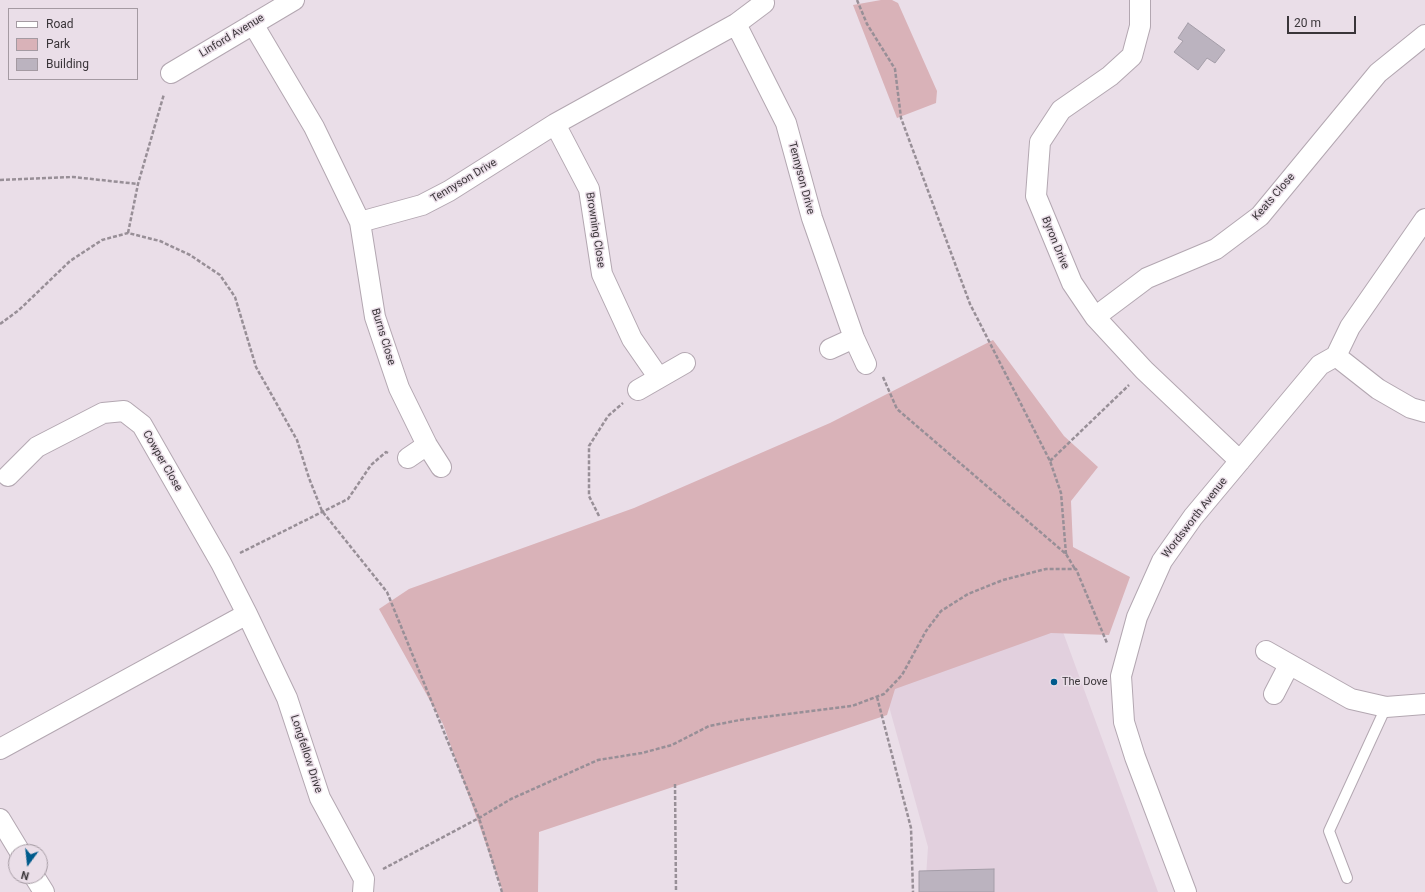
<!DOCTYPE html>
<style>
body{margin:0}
#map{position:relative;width:1425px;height:892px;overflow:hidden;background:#eadee8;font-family:Roboto,sans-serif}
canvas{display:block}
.legend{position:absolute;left:8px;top:8px;width:130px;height:72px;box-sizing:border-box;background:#eadee8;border:1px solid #a49aa2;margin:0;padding:5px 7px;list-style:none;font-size:12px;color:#3a3539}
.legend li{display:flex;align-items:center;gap:8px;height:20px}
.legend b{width:20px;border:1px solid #a49aa2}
.north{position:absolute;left:8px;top:844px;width:40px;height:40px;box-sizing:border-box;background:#eadee8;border:1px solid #a49aa2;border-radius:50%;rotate:195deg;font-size:11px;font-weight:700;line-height:16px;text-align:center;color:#3a3539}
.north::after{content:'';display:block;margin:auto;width:14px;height:18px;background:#005b8c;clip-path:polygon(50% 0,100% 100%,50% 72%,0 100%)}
.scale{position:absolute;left:1287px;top:16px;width:69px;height:18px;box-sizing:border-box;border:2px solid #3a3539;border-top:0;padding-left:5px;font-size:12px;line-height:14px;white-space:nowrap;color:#3a3539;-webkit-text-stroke:3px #eadee8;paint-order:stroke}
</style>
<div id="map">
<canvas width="1425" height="892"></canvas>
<ul class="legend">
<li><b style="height:5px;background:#fff"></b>Road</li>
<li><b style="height:11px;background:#d9b2b8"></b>Park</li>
<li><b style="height:11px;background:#bbb3bf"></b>Building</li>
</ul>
<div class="north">N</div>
<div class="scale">20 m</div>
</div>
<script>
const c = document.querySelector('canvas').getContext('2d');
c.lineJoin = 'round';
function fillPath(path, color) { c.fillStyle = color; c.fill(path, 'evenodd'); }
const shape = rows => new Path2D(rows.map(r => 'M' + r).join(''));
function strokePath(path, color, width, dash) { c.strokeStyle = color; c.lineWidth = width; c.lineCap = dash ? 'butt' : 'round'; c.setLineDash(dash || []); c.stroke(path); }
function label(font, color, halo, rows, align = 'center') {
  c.font = font + ' Roboto,sans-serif'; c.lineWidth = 3; c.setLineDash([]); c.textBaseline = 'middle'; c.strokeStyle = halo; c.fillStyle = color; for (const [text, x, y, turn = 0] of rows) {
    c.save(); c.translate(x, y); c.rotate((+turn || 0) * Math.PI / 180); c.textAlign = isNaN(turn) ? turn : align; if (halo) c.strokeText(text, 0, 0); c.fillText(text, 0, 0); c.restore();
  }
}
fillPath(shape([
 [1059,621,1158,892,925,892,928,847,885,692]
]), '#e2d0de');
fillPath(shape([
 [881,0,892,0,898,3,937,91,936,103,897,118,853,5],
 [993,340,1064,436,1098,467,1071,501,1073,547,1130,577,1109,635,1051,633,895,689,887,715,539,832,538,892,503,892,443,724,379,609,409,589,634,508,830,423]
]), '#d9b2b8');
const building = shape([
 [1188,23,1225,50,1215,63,1207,58,1198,70,1174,52,1183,41,1178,38,1188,23],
 [994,869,994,892,919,892,919,871,994,869]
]);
fillPath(building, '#bbb3bf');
strokePath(building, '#a49da8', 1);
const lane = shape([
 [1347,878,1329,831,1386,707]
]);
const street = shape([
 [1140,0,1140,26,1132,56,1110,76,1061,110,1040,142,1036,196,1072,283,1095,317,1144,370,1240,461],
 [253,24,314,127,360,222,375,317,399,388,427,445,441,467],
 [736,24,786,123,812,218,854,338,866,364],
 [171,73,294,0],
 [555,124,589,189,602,274,632,339,659,378],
 [360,222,422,205,449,191,555,124,736,24,764,3],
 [1095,317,1147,278,1216,249,1260,216,1378,73,1425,35],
 [830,349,854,338],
 [1336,356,1378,389,1411,408,1425,412],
 [638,390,685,363],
 [408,458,427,445],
 [8,476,37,447,103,413,124,411,142,425,221,563,247,614,287,698,320,798,364,879,363,892],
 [1266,651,1351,699,1386,707,1425,704],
 [1274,694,1289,665],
 [0,749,247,614],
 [0,819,20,852],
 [34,876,44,892],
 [1186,892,1135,757,1124,722,1121,676,1137,617,1162,561,1193,517,1320,365,1336,356,1350,327,1425,219]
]);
strokePath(lane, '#b3a7b1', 12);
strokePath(street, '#b3a7b1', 22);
strokePath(shape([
 [857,0,867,24,895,69,901,118,970,304,1050,461,1061,493,1066,554],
 [0,180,73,177,138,184],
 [128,233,138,184,164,94],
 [0,324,19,310,70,261,102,240,128,233,160,241,190,255,220,275,235,297,256,367,297,440,309,478,322,511,387,592,479,818,502,892],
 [883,377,897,409,1066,554,1075,569],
 [1050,461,1129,385],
 [599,516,589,496,589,446,608,416,623,403],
 [240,553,348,499,371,465,386,452,388,453],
 [877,697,911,828,913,892],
 [675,784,676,892],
 [383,869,479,818,511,799,598,760,642,753,672,745,709,726,740,720,852,706,884,694,902,675,926,631,941,611,968,594,1003,580,1046,569,1076,569,1107,643]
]), '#988f97', 2.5, [4, 2]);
strokePath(lane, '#fff', 10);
strokePath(street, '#fff', 20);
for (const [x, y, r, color] of [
 [1054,682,4,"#005b8c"]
]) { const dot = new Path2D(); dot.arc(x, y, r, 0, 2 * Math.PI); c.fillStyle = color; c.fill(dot); strokePath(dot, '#eadee8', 1.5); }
label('11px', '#3a3539', '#eadee8', [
 ["Linford Avenue",232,36,-31],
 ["Tennyson Drive",801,178,75],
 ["Tennyson Drive",464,181,-31],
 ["Keats Close",1274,197,-49],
 ["Browning Close",595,230,81],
 ["Byron Drive",1055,243,68],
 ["Burns Close",383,337,73],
 ["Cowper Close",162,461,60],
 ["Wordsworth Avenue",1195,518,-52],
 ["Longfellow Drive",306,754,72]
]);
label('11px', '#3a3539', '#eadee8', [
 ["The Dove",1062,682]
], 'left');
</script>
